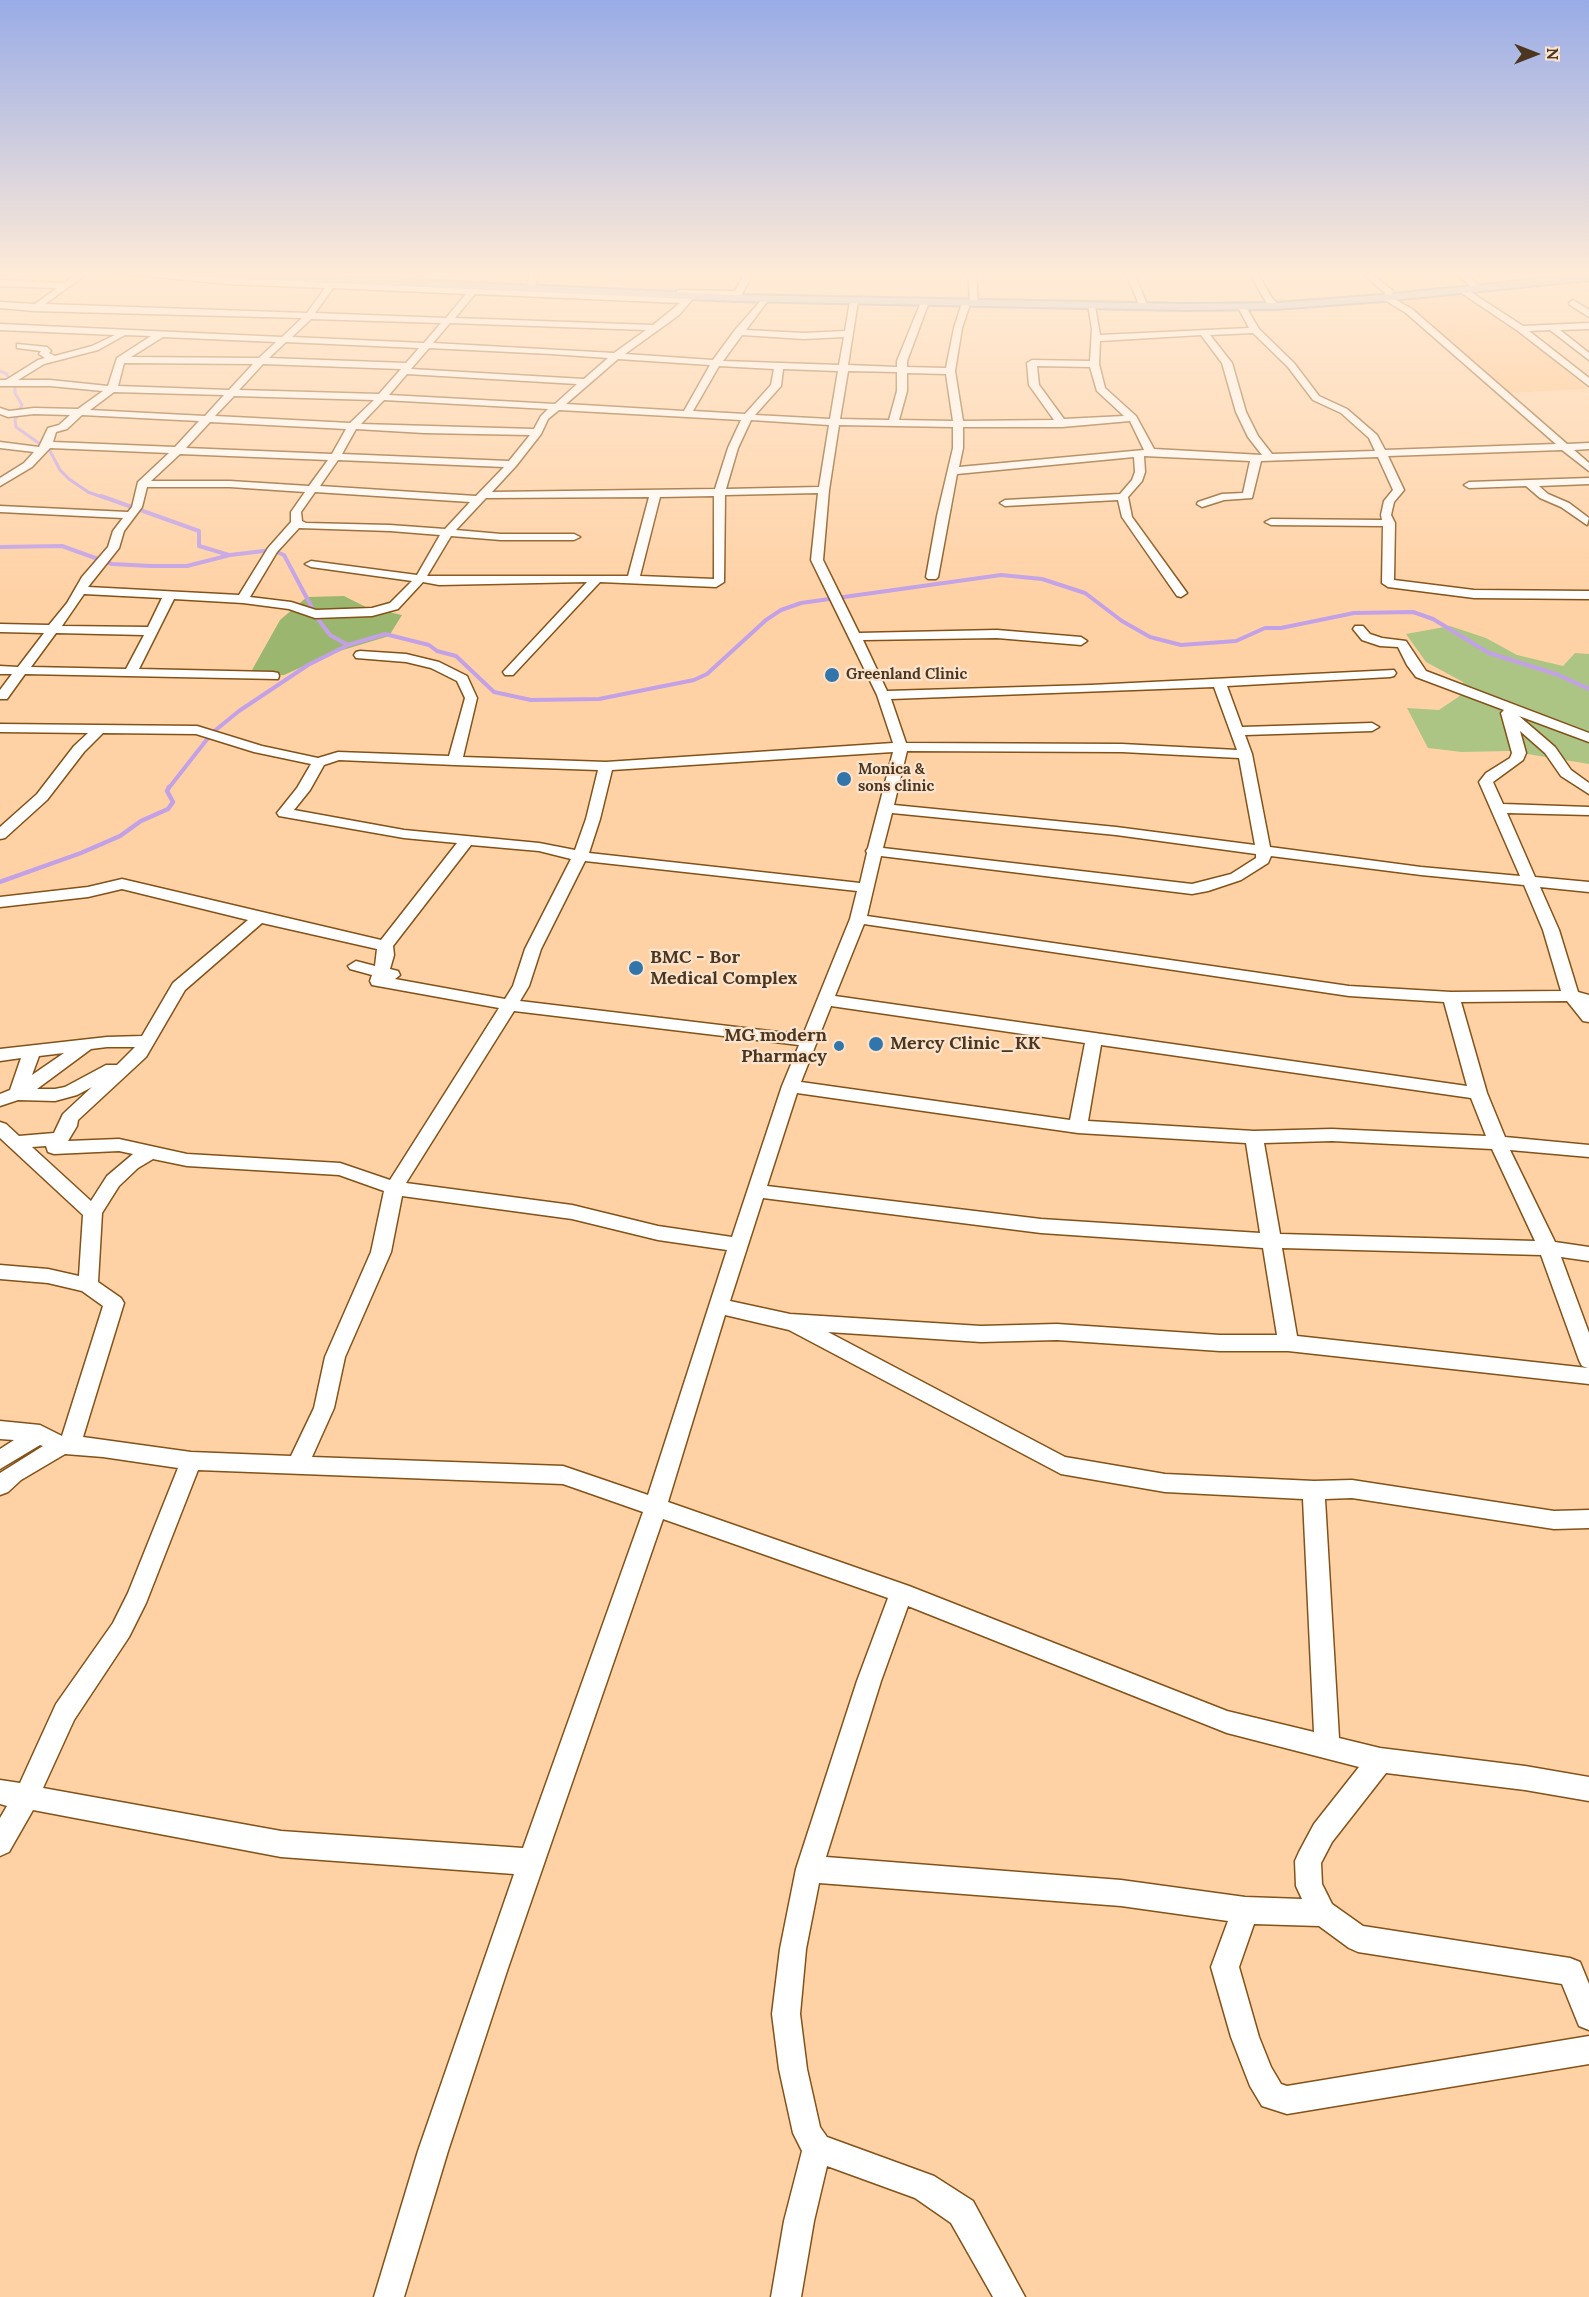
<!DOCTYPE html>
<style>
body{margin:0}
#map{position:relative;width:1589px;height:2297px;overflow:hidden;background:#ffd2a6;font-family:Lora,serif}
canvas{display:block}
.north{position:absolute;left:1505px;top:24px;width:60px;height:60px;-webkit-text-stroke:4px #fbe4ce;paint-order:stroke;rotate:90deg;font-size:16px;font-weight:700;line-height:24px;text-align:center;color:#4d361f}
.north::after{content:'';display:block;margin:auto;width:21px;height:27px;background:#4d361f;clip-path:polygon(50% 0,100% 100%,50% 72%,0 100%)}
</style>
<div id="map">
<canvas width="1589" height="2297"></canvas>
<div class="north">N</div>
</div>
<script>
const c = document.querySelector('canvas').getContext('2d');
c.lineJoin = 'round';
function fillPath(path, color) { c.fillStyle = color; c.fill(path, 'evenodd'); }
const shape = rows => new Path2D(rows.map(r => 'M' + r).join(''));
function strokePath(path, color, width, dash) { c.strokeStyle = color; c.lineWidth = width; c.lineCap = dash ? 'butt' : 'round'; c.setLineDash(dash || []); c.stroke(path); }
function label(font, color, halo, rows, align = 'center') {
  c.font = font + ' Lora,serif'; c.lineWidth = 4.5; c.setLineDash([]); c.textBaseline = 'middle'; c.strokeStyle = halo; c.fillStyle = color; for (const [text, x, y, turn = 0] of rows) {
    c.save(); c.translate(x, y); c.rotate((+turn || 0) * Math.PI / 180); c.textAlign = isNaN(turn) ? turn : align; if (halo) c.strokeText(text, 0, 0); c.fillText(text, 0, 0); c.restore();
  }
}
fillPath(shape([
 [1466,295,1517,330,1588,389,1508,393,1403,301]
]), '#ffc183');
fillPath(shape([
 [1450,626,1486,638,1517,655,1563,666,1575,653,1589,654,1589,764,1509,751,1462,752,1428,748,1407,708,1439,710,1464,693,1463,682,1426,662,1406,634]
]), '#acc584');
fillPath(shape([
 [344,596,366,607,402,615,389,636,333,653,284,675,266,676,252,670,280,620,307,597]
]), '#9bb76f');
strokePath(shape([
 [0,371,7,374,9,382,15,383,15,393,22,405,15,420,16,427,50,451,60,470,69,479,88,492,105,498]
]), '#c2a1e6', 3);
strokePath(shape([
 [101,496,199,531,199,546,229,555],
 [0,547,62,546,112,564,151,566,187,566,230,555,272,550,284,555,318,619,330,635,348,645],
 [168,789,212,733,239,711,308,665,348,645,385,634,429,645,437,651,456,656,494,692,531,700,599,699,694,680,707,674,766,620,781,610,801,603,1001,575,1042,579,1085,593,1122,621,1150,637,1181,645,1236,641,1265,628,1281,628,1354,613,1413,612,1433,619,1489,653,1556,674,1589,689]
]), '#c2a1e6', 4);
strokePath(shape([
 [0,882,81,853,120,836,141,821,168,809,173,802,167,791,169,787]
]), '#c2a1e6', 4.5);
const minor = shape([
 [78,273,88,273,45,304,307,313,325,288,227,284,116,273,158,273,328,283,340,273,349,273,338,283,471,289,477,284,481,287,479,289,685,298,688,295,677,294,677,290,735,291,745,273,753,273,739,300,733,300,733,296,696,295,679,315,625,354,713,360,735,330,765,296,769,299,746,330,804,333,845,331,850,301,854,298,858,301,848,365,897,367,897,361,921,302,925,299,929,302,907,361,907,367,946,368,954,328,962,303,966,300,970,302,968,273,976,273,978,303,974,306,970,304,962,328,955,371,963,421,1054,420,1029,385,1027,363,1032,360,1090,361,1092,329,1088,304,1095,306,1100,335,1249,328,1238,307,1242,304,1246,307,1259,329,1294,363,1319,396,1347,409,1377,435,1385,450,1556,444,1406,313,1383,299,1385,293,1362,273,1371,273,1393,291,1391,297,1412,309,1567,444,1589,443,1589,449,1574,450,1589,463,1589,471,1562,450,1388,456,1404,490,1394,502,1391,515,1395,523,1394,580,1474,590,1589,591,1589,599,1474,598,1388,587,1382,583,1383,526,1271,525,1265,522,1271,519,1382,520,1381,515,1384,501,1393,490,1378,457,1261,461,1252,498,1224,500,1202,507,1197,504,1198,502,1222,494,1243,493,1250,461,1144,456,1145,472,1142,481,1128,497,1132,517,1187,593,1181,597,1177,596,1122,517,1118,500,1005,506,1000,503,1005,500,1120,494,1132,480,1135,472,1134,457,957,474,938,577,936,579,928,579,926,577,937,516,953,448,953,427,839,425,829,490,823,560,859,633,997,630,1081,637,1087,641,1081,645,997,638,863,640,887,691,1091,685,1394,670,1396,673,1394,676,1390,677,1227,686,1242,727,1372,723,1379,727,1372,731,1245,735,1252,754,1270,847,1421,867,1520,876,1479,782,1486,773,1510,758,1512,753,1501,713,1504,710,1416,677,1407,665,1398,647,1380,646,1362,640,1353,629,1355,626,1363,626,1370,634,1382,638,1406,641,1426,671,1589,733,1589,742,1519,716,1555,747,1571,770,1589,783,1589,794,1561,776,1545,753,1520,731,1526,753,1523,760,1493,782,1503,804,1589,807,1589,815,1507,813,1535,877,1589,882,1589,892,1540,887,1559,930,1578,992,1589,995,1589,1022,1583,1021,1567,1001,1461,1002,1487,1093,1505,1137,1589,1145,1589,1157,1510,1150,1555,1242,1589,1247,1589,1261,1561,1257,1589,1333,1589,1384,1288,1351,1220,1351,1057,1340,981,1342,828,1332,1065,1457,1165,1474,1314,1481,1352,1480,1554,1511,1589,1510,1589,1528,1554,1529,1352,1498,1325,1499,1339,1738,1380,1748,1525,1766,1589,1777,1589,1801,1525,1790,1386,1773,1332,1842,1321,1863,1322,1884,1332,1904,1363,1926,1570,1958,1580,1962,1589,1984,1589,2030,1579,2026,1562,1984,1358,1952,1349,1948,1319,1926,1254,1924,1239,1967,1259,2037,1271,2067,1281,2084,1287,2086,1589,2036,1589,2064,1287,2114,1262,2106,1250,2086,1231,2037,1211,1967,1228,1921,1121,1906,819,1883,806,1949,800,2014,807,2069,820,2127,827,2137,934,2176,973,2201,1025,2297,993,2297,951,2223,915,2198,827,2166,814,2221,801,2297,771,2297,784,2221,802,2151,793,2133,779,2069,772,2014,780,1949,796,1869,857,1681,888,1598,663,1519,508,1968,448,2151,404,2297,374,2297,418,2151,514,1874,281,1857,33,1810,9,1852,0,1856,0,1818,7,1806,0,1804,0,1780,20,1783,56,1704,113,1623,128,1593,178,1468,103,1457,65,1454,21,1480,8,1492,0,1495,0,1473,43,1446,40,1445,0,1469,0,1449,14,1440,0,1439,0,1421,40,1425,62,1436,103,1306,82,1291,48,1283,0,1279,0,1265,48,1269,79,1276,83,1215,0,1138,0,1122,6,1124,19,1136,54,1133,63,1114,92,1087,77,1095,55,1101,18,1100,0,1106,0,1094,10,1090,21,1058,0,1061,0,1049,107,1037,142,1036,173,983,248,920,122,889,88,897,0,907,0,897,88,887,122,879,381,940,457,843,404,838,279,816,277,813,297,788,311,764,254,752,196,734,103,733,84,752,47,800,5,838,0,839,0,827,37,794,74,746,88,733,0,732,0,724,197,726,262,746,318,758,338,752,449,756,465,698,457,681,431,668,406,662,356,658,354,655,356,652,360,651,406,654,439,662,467,676,477,698,463,757,606,762,893,743,877,695,811,560,818,493,725,495,724,582,716,587,600,582,513,675,505,675,503,672,587,582,439,585,423,582,398,609,372,616,315,618,289,609,243,603,174,599,139,669,273,672,278,673,279,676,278,679,25,674,7,699,0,699,0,690,12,674,0,674,0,666,18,667,44,633,0,632,0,624,49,625,67,603,82,577,108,547,113,531,123,518,0,512,0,506,128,512,132,507,138,482,169,453,50,448,32,467,0,486,0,478,24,463,34,452,0,448,0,442,39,447,48,428,59,425,70,415,34,414,8,417,0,414,0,408,9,411,34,408,78,409,103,391,50,386,0,386,0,380,6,380,38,360,45,358,39,354,41,351,17,348,17,344,47,347,51,351,49,353,55,356,92,346,115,335,0,330,0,324,282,337,302,318,34,311,0,308,0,302,35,304,57,288,0,286,0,280,64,283,78,273],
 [333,288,466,294,446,318,315,313,333,288],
 [475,294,680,303,653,325,455,318,475,294],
 [311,319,441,323,424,343,292,337,311,319],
 [450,323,646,330,614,353,433,343,450,323],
 [1253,333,1288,367,1313,400,1341,413,1369,438,1375,451,1272,454,1258,436,1246,412,1232,363,1210,335,1253,333],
 [125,335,151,336,117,358,108,386,50,380,18,380,44,364,98,350,125,335],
 [742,335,804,339,844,337,839,365,723,361,742,335],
 [1201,335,1222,363,1236,412,1248,437,1262,455,1154,449,1136,416,1105,388,1099,364,1100,341,1201,335],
 [163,337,276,342,259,358,131,357,163,337],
 [286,342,419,348,406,363,269,358,286,342],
 [429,348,551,354,608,358,584,379,411,369,429,348],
 [618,359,710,365,684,411,566,404,618,359],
 [124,363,253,364,229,390,118,386,124,363],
 [263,364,401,369,379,394,239,390,263,364],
 [719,366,774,369,771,385,745,414,693,411,719,366],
 [1037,366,1090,367,1097,391,1124,416,1064,419,1039,385,1037,366],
 [783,369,838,371,830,419,755,415,781,386,783,369],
 [848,371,897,372,897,391,889,420,840,419,848,371],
 [907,373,946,374,953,421,899,420,907,391,907,373],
 [407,374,577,384,555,404,389,395,407,374],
 [114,392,224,395,205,416,90,410,114,392],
 [234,396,374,400,350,423,215,416,234,396],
 [384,400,548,409,541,416,534,429,361,424,384,400],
 [559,410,687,417,741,420,728,448,715,489,492,492,516,466,541,434,548,419,559,410],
 [82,415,199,421,175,447,53,442,56,432,67,429,82,415],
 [751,420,829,425,819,487,726,489,738,448,751,420],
 [1130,421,1144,450,959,467,963,448,963,427,1062,427,1130,421],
 [210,422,346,429,332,454,186,448,210,422],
 [356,429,424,433,530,435,509,461,342,454,356,429],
 [180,454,328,460,309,486,230,481,151,481,180,454],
 [338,460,504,467,476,496,320,486,338,460],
 [147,487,230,487,305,492,291,512,291,522,268,548,239,595,88,587,119,548,124,531,142,507,147,487],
 [315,492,470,502,445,529,390,525,306,523,302,521,301,512,315,492],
 [714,496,714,579,640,576,660,497,714,496],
 [649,497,628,576,427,576,451,536,501,540,574,540,580,537,574,534,501,534,456,530,486,498,649,497],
 [299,528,390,531,440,535,417,575,311,561,305,564,311,567,412,581,390,603,372,608,316,610,291,602,250,597,277,552,299,528],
 [84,594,162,598,148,627,62,626,84,594],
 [56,633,144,635,126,669,31,667,56,633],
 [1214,687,1237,750,1122,744,906,743,891,699,1214,687],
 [907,751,1122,752,1239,758,1255,845,1116,827,894,805,907,751],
 [893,752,868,848,866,851,867,853,860,883,589,853,600,819,612,770,893,752],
 [339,760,455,765,598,770,586,819,575,850,539,843,404,830,294,810,310,790,324,765,339,760],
 [892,813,1116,835,1256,854,1256,858,1231,874,1192,884,883,848,892,813],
 [471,845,539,851,571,859,525,949,513,986,505,999,395,979,400,975,398,971,390,969,394,955,393,946,471,845],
 [881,856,1192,894,1208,891,1241,880,1268,863,1271,856,1421,875,1524,885,1543,930,1561,991,1451,992,1349,986,867,916,881,856],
 [585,861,857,891,850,919,803,1035,520,1001,529,986,541,949,585,861],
 [262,923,377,949,375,966,356,961,348,966,350,969,372,975,370,981,372,985,499,1008,390,1180,340,1163,187,1154,119,1139,68,1141,77,1126,78,1120,146,1057,185,990,262,923],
 [864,924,1349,996,1444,1002,1467,1086,835,996,864,924],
 [831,1006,1085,1043,1070,1120,801,1082,831,1006],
 [514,1011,799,1045,782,1086,732,1237,658,1226,572,1205,406,1183,514,1011],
 [1101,1045,1471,1098,1486,1136,1332,1129,1254,1131,1088,1121,1101,1045],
 [107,1047,135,1047,117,1065,106,1065,65,1087,55,1089,37,1089,91,1049,107,1047],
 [64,1053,32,1075,39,1056,64,1053],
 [797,1093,1078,1133,1246,1143,1260,1233,1041,1219,767,1186,797,1093],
 [1332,1141,1492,1149,1535,1241,1280,1234,1264,1143,1332,1141],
 [46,1146,48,1152,54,1154,119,1151,133,1154,107,1176,91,1201,32,1147,46,1146],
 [153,1159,187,1166,339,1175,384,1191,371,1252,325,1357,314,1408,291,1456,191,1452,83,1437,124,1303,121,1298,98,1282,102,1213,119,1186,138,1168,153,1159],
 [402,1196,572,1219,658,1240,727,1250,648,1495,563,1466,312,1457,334,1408,345,1357,391,1252,402,1196],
 [763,1198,1041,1233,1263,1248,1277,1335,1220,1335,1057,1324,981,1326,790,1314,730,1301,763,1198],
 [1282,1248,1541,1255,1579,1360,1582,1366,1588,1368,1297,1336,1282,1248],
 [725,1315,789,1330,1061,1474,1165,1492,1303,1499,1314,1732,1227,1711,909,1586,668,1502,725,1315],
 [198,1470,563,1484,643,1512,523,1848,281,1831,43,1788,74,1720,129,1637,146,1603,198,1470],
 [908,1606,1227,1733,1359,1767,1314,1824,1299,1852,1295,1861,1296,1886,1302,1899,1245,1897,1121,1880,826,1857,881,1681,908,1606],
 [530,273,538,273,535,289,531,292,527,289,530,273],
 [1126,273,1134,273,1148,307,1147,309,1140,307,1126,273],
 [1249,273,1257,273,1272,298,1280,306,1279,308,1273,308,1266,302,1249,273],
 [1455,273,1465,273,1482,288,1475,290,1455,273],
 [1463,287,1523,326,1589,323,1589,329,1560,330,1589,353,1589,360,1550,330,1529,331,1589,378,1589,386,1518,331,1460,292,1459,290,1463,287],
 [1573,300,1589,310,1589,317,1570,305,1569,303,1573,300],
 [1589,478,1589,484,1539,486,1548,494,1569,503,1589,518,1587,525,1561,507,1540,498,1526,486,1469,488,1464,485,1469,482,1589,478]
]);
const major = shape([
 [179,273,260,273,736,295,1185,304,1276,303,1383,295,1589,274,1589,280,1383,301,1276,309,1185,310,736,301,184,276,179,273]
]);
strokePath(minor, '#835218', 3);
strokePath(major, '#527b9c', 4);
fillPath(minor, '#fff');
fillPath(major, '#98c6ec');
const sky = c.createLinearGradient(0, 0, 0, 595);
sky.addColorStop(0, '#99ace7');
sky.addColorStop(0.46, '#ffebd7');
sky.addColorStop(1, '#ffebd700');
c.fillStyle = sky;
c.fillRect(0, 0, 1589, 595);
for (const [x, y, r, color] of [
 [832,675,8,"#3275aa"],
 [844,779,8,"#3275aa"],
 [636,968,8,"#3275aa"],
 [876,1044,8,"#3275aa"],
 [839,1046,6,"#3275aa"]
]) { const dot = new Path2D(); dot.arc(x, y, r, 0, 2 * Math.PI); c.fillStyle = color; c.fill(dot); strokePath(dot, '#fbe4ce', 2); }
label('bold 15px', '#4d361f', '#fbe4ce', [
 ["Greenland Clinic",846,675],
 ["Monica &",858,770],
 ["sons clinic",858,787]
], 'left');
label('bold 18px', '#4d361f', '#fbe4ce', [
 ["BMC - Bor",650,958],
 ["Medical Complex",650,979],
 ["MG modern",827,1036,"right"],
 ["Pharmacy",827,1057,"right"],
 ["Mercy Clinic_KK",890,1044]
], 'left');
</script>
